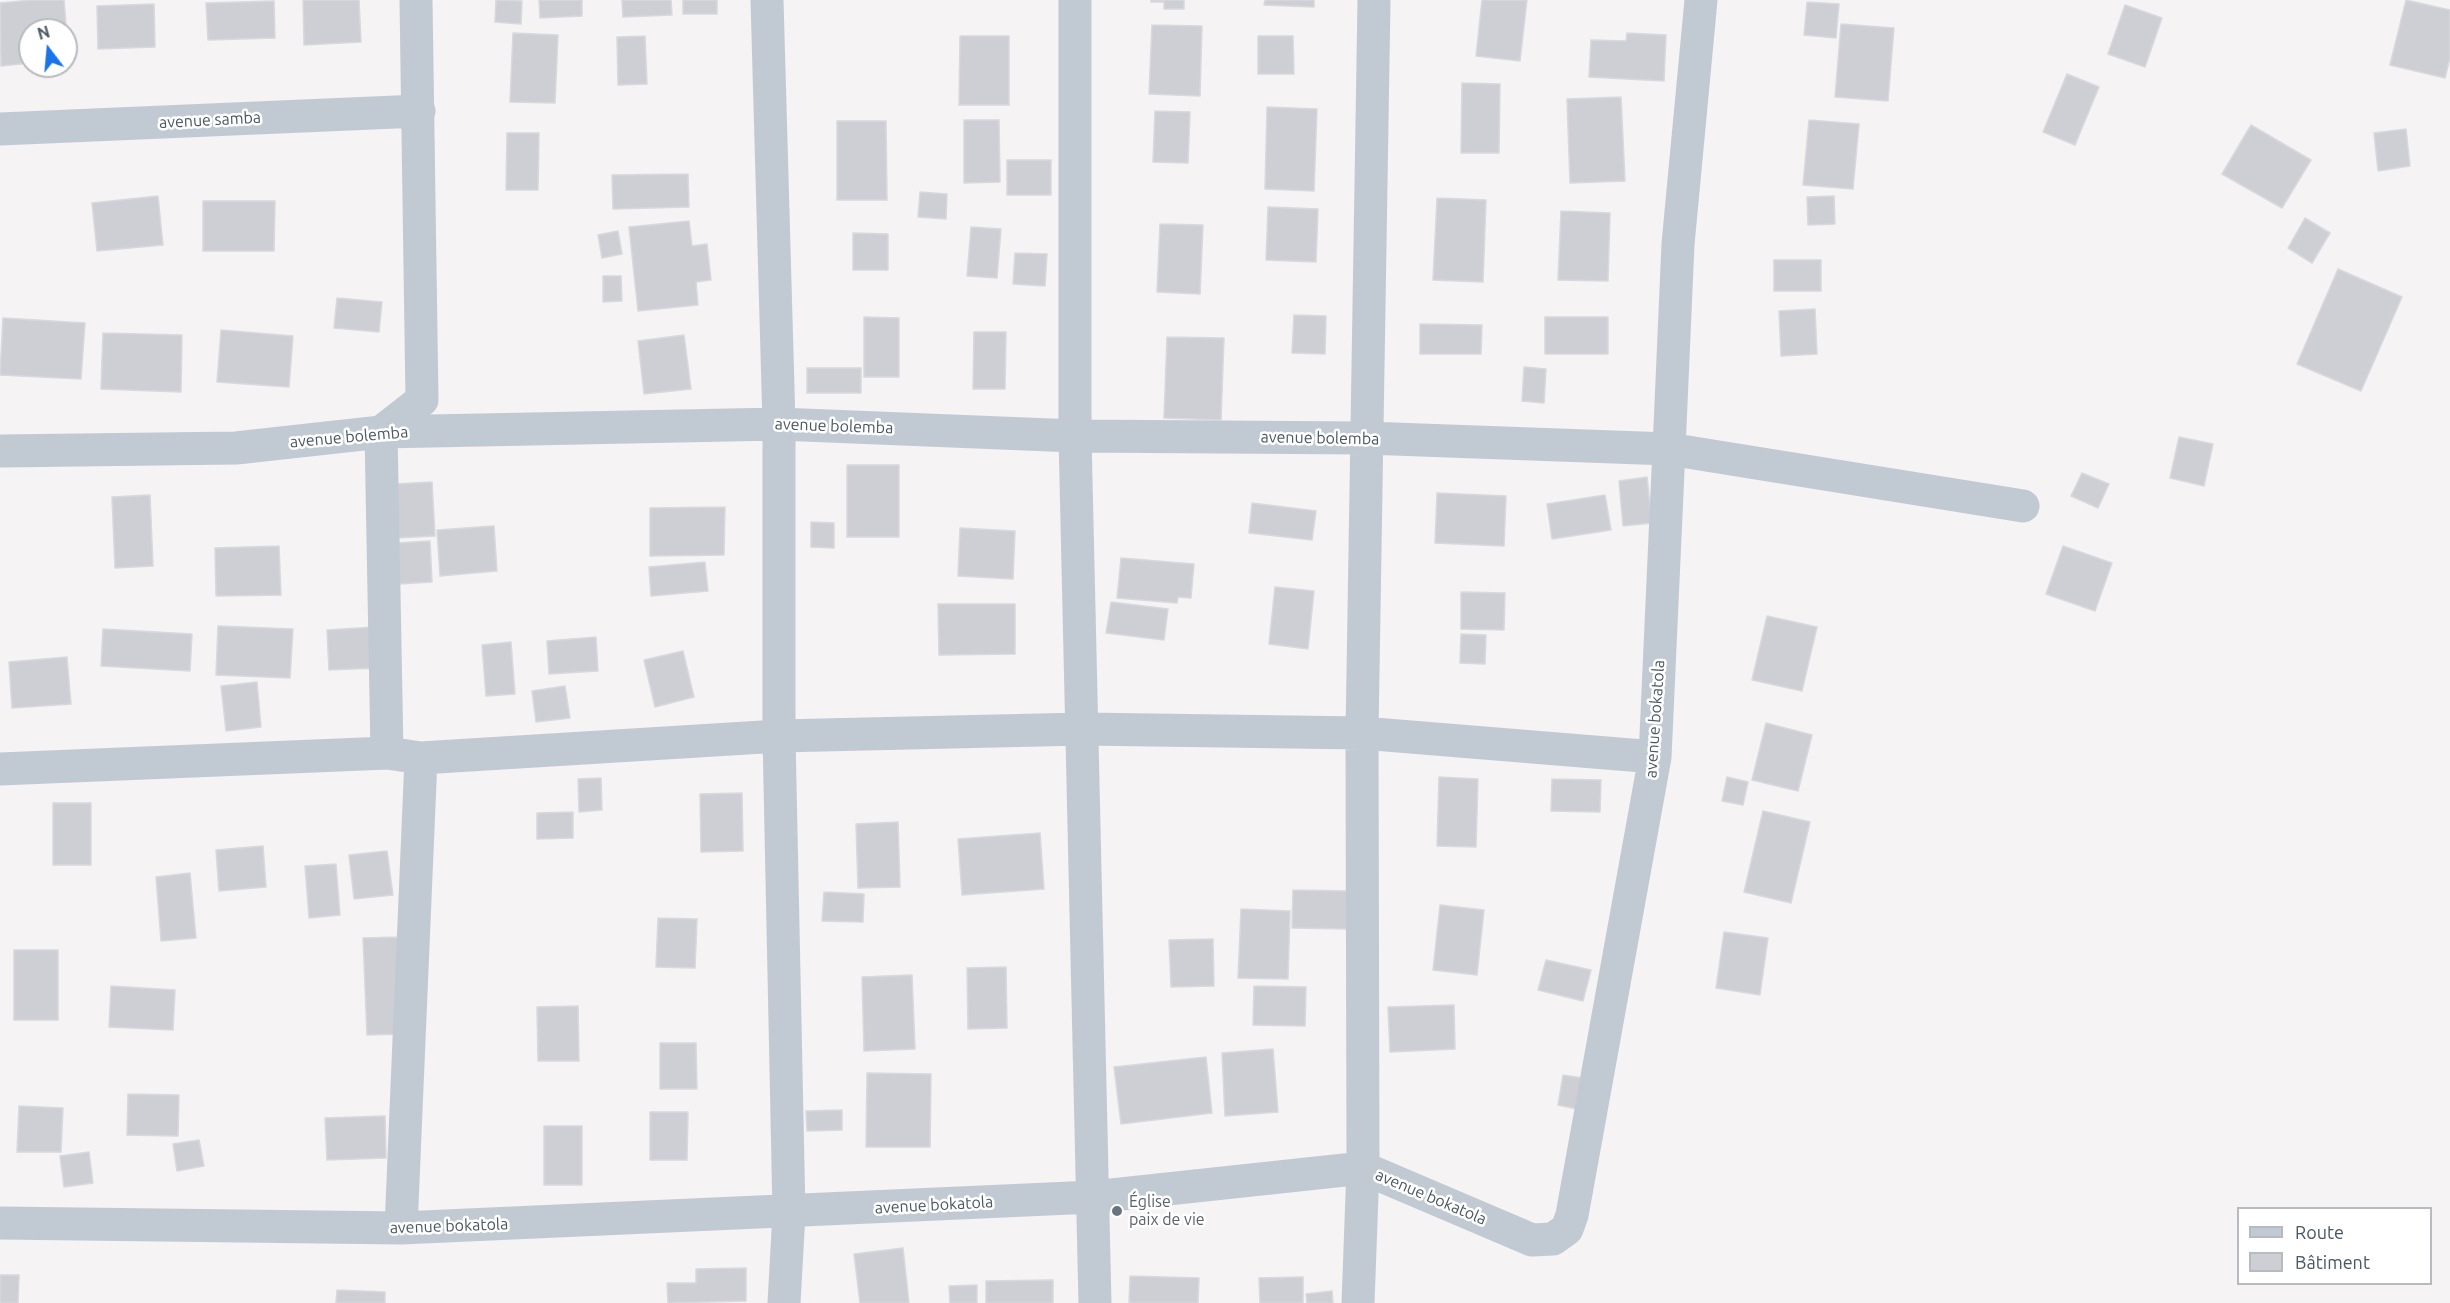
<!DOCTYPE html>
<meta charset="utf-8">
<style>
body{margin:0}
#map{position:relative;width:2450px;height:1303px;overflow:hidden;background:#f5f3f3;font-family:Ubuntu,sans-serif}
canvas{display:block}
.legend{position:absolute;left:2237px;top:1207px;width:195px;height:78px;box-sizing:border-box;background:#fff;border:2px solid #b7bbc0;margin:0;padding:8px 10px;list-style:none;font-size:18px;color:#4a5661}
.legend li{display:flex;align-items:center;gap:12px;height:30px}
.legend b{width:30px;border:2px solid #b7bbc0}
.north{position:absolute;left:18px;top:18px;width:60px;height:60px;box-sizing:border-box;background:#fff;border:2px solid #b7bbc0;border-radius:50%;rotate:344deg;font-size:16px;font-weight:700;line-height:24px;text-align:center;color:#4a5661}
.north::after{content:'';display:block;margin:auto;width:21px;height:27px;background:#1a73e8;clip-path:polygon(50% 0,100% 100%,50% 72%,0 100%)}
</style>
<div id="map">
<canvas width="2450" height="1303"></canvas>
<ul class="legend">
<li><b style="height:8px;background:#c1cad2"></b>Route</li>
<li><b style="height:16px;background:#cdcfd5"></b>Bâtiment</li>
</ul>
<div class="north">N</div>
</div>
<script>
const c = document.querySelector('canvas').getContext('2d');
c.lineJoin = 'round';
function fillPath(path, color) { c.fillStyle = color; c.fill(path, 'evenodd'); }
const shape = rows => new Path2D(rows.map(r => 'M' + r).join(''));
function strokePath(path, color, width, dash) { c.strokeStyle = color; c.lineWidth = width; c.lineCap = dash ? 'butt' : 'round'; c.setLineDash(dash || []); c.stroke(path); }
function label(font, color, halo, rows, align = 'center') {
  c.font = font + ' Ubuntu,sans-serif'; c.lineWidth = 5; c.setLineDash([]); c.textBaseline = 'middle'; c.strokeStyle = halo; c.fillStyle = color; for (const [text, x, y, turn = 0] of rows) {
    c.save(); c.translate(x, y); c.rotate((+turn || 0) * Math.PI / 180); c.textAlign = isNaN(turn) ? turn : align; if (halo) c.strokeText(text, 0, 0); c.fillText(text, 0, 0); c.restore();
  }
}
const building = shape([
 [32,0,64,0,69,60,66,61,66,30,30,30,30,63,1,66,0,3,32,0],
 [303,0,359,0,361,42,304,45,303,0],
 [496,0,522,1,521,24,495,22,496,0],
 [539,0,582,0,582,16,540,18,539,0],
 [622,0,671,0,672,15,623,17,622,0],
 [683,0,717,0,717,14,683,14,683,0],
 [1151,0,1184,0,1184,9,1164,9,1164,2,1151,2,1151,0],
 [1265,0,1314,0,1314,7,1264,5,1265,0],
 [1482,0,1527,0,1520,61,1476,56,1482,0],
 [2406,0,2450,10,2450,58,2445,78,2390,65,2406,0],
 [274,1,275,38,208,40,206,3,274,1],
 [1807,2,1839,4,1836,38,1804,35,1807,2],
 [154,4,155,47,98,49,97,6,154,4],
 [2125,5,2162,18,2145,67,2108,54,2125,5],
 [1841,24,1894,28,1888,101,1835,97,1841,24],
 [1152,25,1202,26,1200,96,1149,94,1152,25],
 [513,33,558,35,555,103,510,102,513,33],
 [1627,33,1666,35,1664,81,1589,77,1591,40,1626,41,1627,33],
 [645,36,647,84,618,85,617,37,645,36],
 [960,36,1009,36,1009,105,959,105,960,36],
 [1258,36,1293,36,1294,74,1258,74,1258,36],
 [2067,74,2099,87,2075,145,2043,132,2067,74],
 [1462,83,1500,84,1499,153,1461,153,1462,83],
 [1621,97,1625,181,1570,183,1567,99,1621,97],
 [1267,107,1317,109,1314,191,1265,189,1267,107],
 [1155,111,1190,112,1188,163,1153,162,1155,111],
 [964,120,999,120,1000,182,964,183,964,120],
 [1809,120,1859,124,1853,189,1803,185,1809,120],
 [837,121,886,121,887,200,837,200,837,121],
 [2251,125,2311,160,2282,208,2222,174,2251,125],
 [2406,129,2410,166,2378,171,2374,133,2406,129],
 [507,133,539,133,538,190,506,190,507,133],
 [1007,160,1051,160,1051,195,1007,195,1007,160],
 [688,174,689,207,613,209,612,175,688,174],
 [920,192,947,194,946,219,918,217,920,192],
 [158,196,163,245,97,251,92,203,158,196],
 [1834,196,1835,224,1808,225,1807,197,1834,196],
 [1437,198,1486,200,1483,282,1433,280,1437,198],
 [203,201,275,201,274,251,203,251,203,201],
 [1268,207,1318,209,1316,262,1266,260,1268,207],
 [1561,211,1610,213,1608,281,1558,280,1561,211],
 [2305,218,2330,233,2312,263,2288,248,2305,218],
 [689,221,692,246,707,244,711,280,696,282,698,305,638,311,629,227,689,221],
 [1160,224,1203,225,1200,294,1157,292,1160,224],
 [971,227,1001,229,997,278,967,276,971,227],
 [618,231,622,254,602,258,598,235,618,231],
 [853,233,888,234,888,270,853,270,853,233],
 [1015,253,1047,254,1045,286,1013,284,1015,253],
 [1774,260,1821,260,1821,291,1774,291,1774,260],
 [2338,269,2402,297,2361,391,2297,364,2338,269],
 [603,276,621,276,622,301,603,302,603,276],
 [337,298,382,302,379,332,334,328,337,298],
 [1815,309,1817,354,1781,356,1779,311,1815,309],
 [1294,315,1326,316,1325,354,1292,353,1294,315],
 [864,317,899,318,899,377,864,377,864,317],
 [1545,317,1608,317,1608,354,1545,354,1545,317],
 [3,318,85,323,81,379,0,375,3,318],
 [1420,324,1482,325,1481,354,1420,354,1420,324],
 [221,330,293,336,289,387,217,382,221,330],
 [974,332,1006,332,1005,389,973,389,974,332],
 [103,333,182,335,181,392,101,389,103,333],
 [684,335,691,389,644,394,638,341,684,335],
 [1167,337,1224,338,1221,420,1164,418,1167,337],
 [1524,367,1546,369,1544,403,1522,401,1524,367],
 [807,368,861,368,861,393,807,393,807,368],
 [2179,437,2213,444,2204,486,2170,478,2179,437],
 [847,465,899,465,899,537,847,537,847,465],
 [2082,473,2109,484,2098,508,2071,496,2082,473],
 [1647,477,1652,523,1623,526,1619,481,1647,477],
 [432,482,435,536,397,538,395,484,432,482],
 [1437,493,1506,496,1504,546,1435,543,1437,493],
 [150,495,153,566,115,568,112,497,150,495],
 [1605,495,1611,530,1552,539,1547,504,1605,495],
 [1252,503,1316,511,1312,540,1249,533,1252,503],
 [725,507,724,555,650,556,650,508,725,507],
 [811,522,834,523,834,548,811,547,811,522],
 [494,526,497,571,440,576,437,530,494,526],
 [960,528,1015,531,1013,579,958,576,960,528],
 [430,541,432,582,399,584,396,543,430,541],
 [279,546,281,595,216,596,215,548,279,546],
 [2063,546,2112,563,2095,611,2046,594,2063,546],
 [1121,558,1194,564,1191,598,1178,597,1177,603,1117,598,1121,558],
 [705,562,708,591,651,596,649,567,705,562],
 [1275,587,1314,591,1308,649,1269,644,1275,587],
 [1461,592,1505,593,1504,630,1461,629,1461,592],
 [1111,602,1168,609,1164,640,1106,633,1111,602],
 [938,604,1015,604,1015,654,939,655,938,604],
 [1767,616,1817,627,1802,691,1752,680,1767,616],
 [218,626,293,629,290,678,216,675,218,626],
 [375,627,377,668,329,670,327,630,375,627],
 [103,629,192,634,190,671,101,666,103,629],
 [1461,634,1486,635,1485,664,1460,663,1461,634],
 [596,637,598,671,549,674,547,641,596,637],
 [511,642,515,694,486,696,482,645,511,642],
 [683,651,694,697,655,707,644,660,683,651],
 [67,657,71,704,12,708,9,662,67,657],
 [257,682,261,727,226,731,221,686,257,682],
 [565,686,570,718,536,722,532,691,565,686],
 [1766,723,1812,735,1798,791,1752,780,1766,723],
 [1439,777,1478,779,1476,847,1437,846,1439,777],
 [1727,777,1748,782,1743,805,1722,801,1727,777],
 [601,778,602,810,579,812,578,779,601,778],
 [1552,779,1601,780,1600,812,1551,811,1552,779],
 [742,793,743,851,701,852,700,794,742,793],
 [53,803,91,803,91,865,53,865,53,803],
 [1763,811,1810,822,1791,903,1744,892,1763,811],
 [573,812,573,838,537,839,537,813,573,812],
 [898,822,900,887,858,888,856,824,898,822],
 [1040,833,1044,889,962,895,958,839,1040,833],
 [263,846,266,887,219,891,216,850,263,846],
 [387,851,393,895,354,899,349,855,387,851],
 [336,864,340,915,309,918,305,866,336,864],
 [190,873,196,938,161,941,156,877,190,873],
 [1293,890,1349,891,1348,929,1292,928,1293,890],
 [824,892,864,894,863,922,822,921,824,892],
 [1440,905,1484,910,1477,975,1433,970,1440,905],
 [1241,909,1290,911,1288,979,1238,978,1241,909],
 [658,918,697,919,695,968,656,967,658,918],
 [1724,932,1768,938,1760,995,1716,988,1724,932],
 [399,937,403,1034,367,1035,363,938,399,937],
 [1213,939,1214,986,1171,987,1169,940,1213,939],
 [14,950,58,950,58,1020,14,1020,14,950],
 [1546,960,1591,970,1583,1001,1538,990,1546,960],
 [1006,967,1007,1028,968,1029,967,968,1006,967],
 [912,975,915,1049,864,1051,862,977,912,975],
 [111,986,175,990,173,1030,109,1027,111,986],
 [1254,986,1306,987,1305,1026,1253,1025,1254,986],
 [1454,1005,1455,1049,1390,1052,1388,1007,1454,1005],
 [578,1006,579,1061,538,1061,537,1007,578,1006],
 [660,1043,696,1043,697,1089,660,1089,660,1043],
 [1273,1049,1278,1112,1225,1116,1222,1053,1273,1049],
 [1206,1057,1212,1113,1121,1124,1114,1067,1206,1057],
 [867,1073,931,1074,930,1147,866,1147,867,1073],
 [1563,1075,1583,1078,1577,1109,1558,1105,1563,1075],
 [128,1094,179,1095,178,1136,127,1135,128,1094],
 [19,1106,63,1108,61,1152,17,1152,19,1106],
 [842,1110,842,1130,807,1131,806,1111,842,1110],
 [650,1112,688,1112,687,1160,650,1160,650,1112],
 [385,1116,386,1158,327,1160,325,1118,385,1116],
 [544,1126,582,1126,582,1185,544,1185,544,1126],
 [199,1140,204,1166,177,1171,173,1144,199,1140],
 [89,1152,93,1183,64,1187,60,1156,89,1152],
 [903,1248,909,1303,860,1303,854,1254,903,1248],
 [746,1268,746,1301,668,1303,667,1283,696,1283,696,1269,746,1268],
 [0,1275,19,1275,18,1303,0,1303,0,1275],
 [1130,1276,1199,1278,1198,1303,1129,1303,1130,1276],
 [1303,1277,1303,1303,1260,1303,1259,1278,1303,1277],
 [1053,1280,1053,1303,986,1303,986,1281,1053,1280],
 [977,1285,977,1303,950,1303,949,1286,977,1285],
 [337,1290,385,1292,385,1303,336,1303,337,1290],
 [1332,1291,1333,1303,1307,1303,1306,1294,1332,1291]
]);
fillPath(building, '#cdcfd5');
strokePath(building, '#d7d9de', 1.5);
strokePath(shape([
 [767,0,779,424,779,736,789,1213,784,1303],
 [1075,0,1075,436,1095,1303],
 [0,129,419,111],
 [0,451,236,448,381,432,779,424,1075,436,1366,438,1669,449,1678,244,1701,0],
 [387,753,381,432,422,400,416,0],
 [0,769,387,753,421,758,779,736,1083,729,1362,733,1655,757],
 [0,1223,401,1228,1093,1197,1363,1168,1532,1240,1553,1239,1567,1229,1572,1215,1655,757,1669,449,2023,506],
 [401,1228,421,758],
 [1358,1303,1363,1168,1362,733,1374,0]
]), '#c1cad2', 33);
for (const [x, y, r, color] of [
 [1117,1211,6,"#6b7280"]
]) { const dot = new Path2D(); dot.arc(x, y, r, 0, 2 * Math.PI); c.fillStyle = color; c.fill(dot); strokePath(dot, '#fff', 2); }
label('16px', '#4a5661', '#fff', [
 ["avenue samba",210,120,-3],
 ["avenue bolemba",834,426,2],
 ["avenue bolemba",349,437,-5],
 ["avenue bolemba",1320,438,1],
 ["avenue bokatola",1655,719,-86],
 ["avenue bokatola",1431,1197,23],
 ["avenue bokatola",934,1205,-3],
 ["avenue bokatola",449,1226,-2]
]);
label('16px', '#5b616d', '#fff', [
 ["Église",1129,1202],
 ["paix de vie",1129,1220]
], 'left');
</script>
